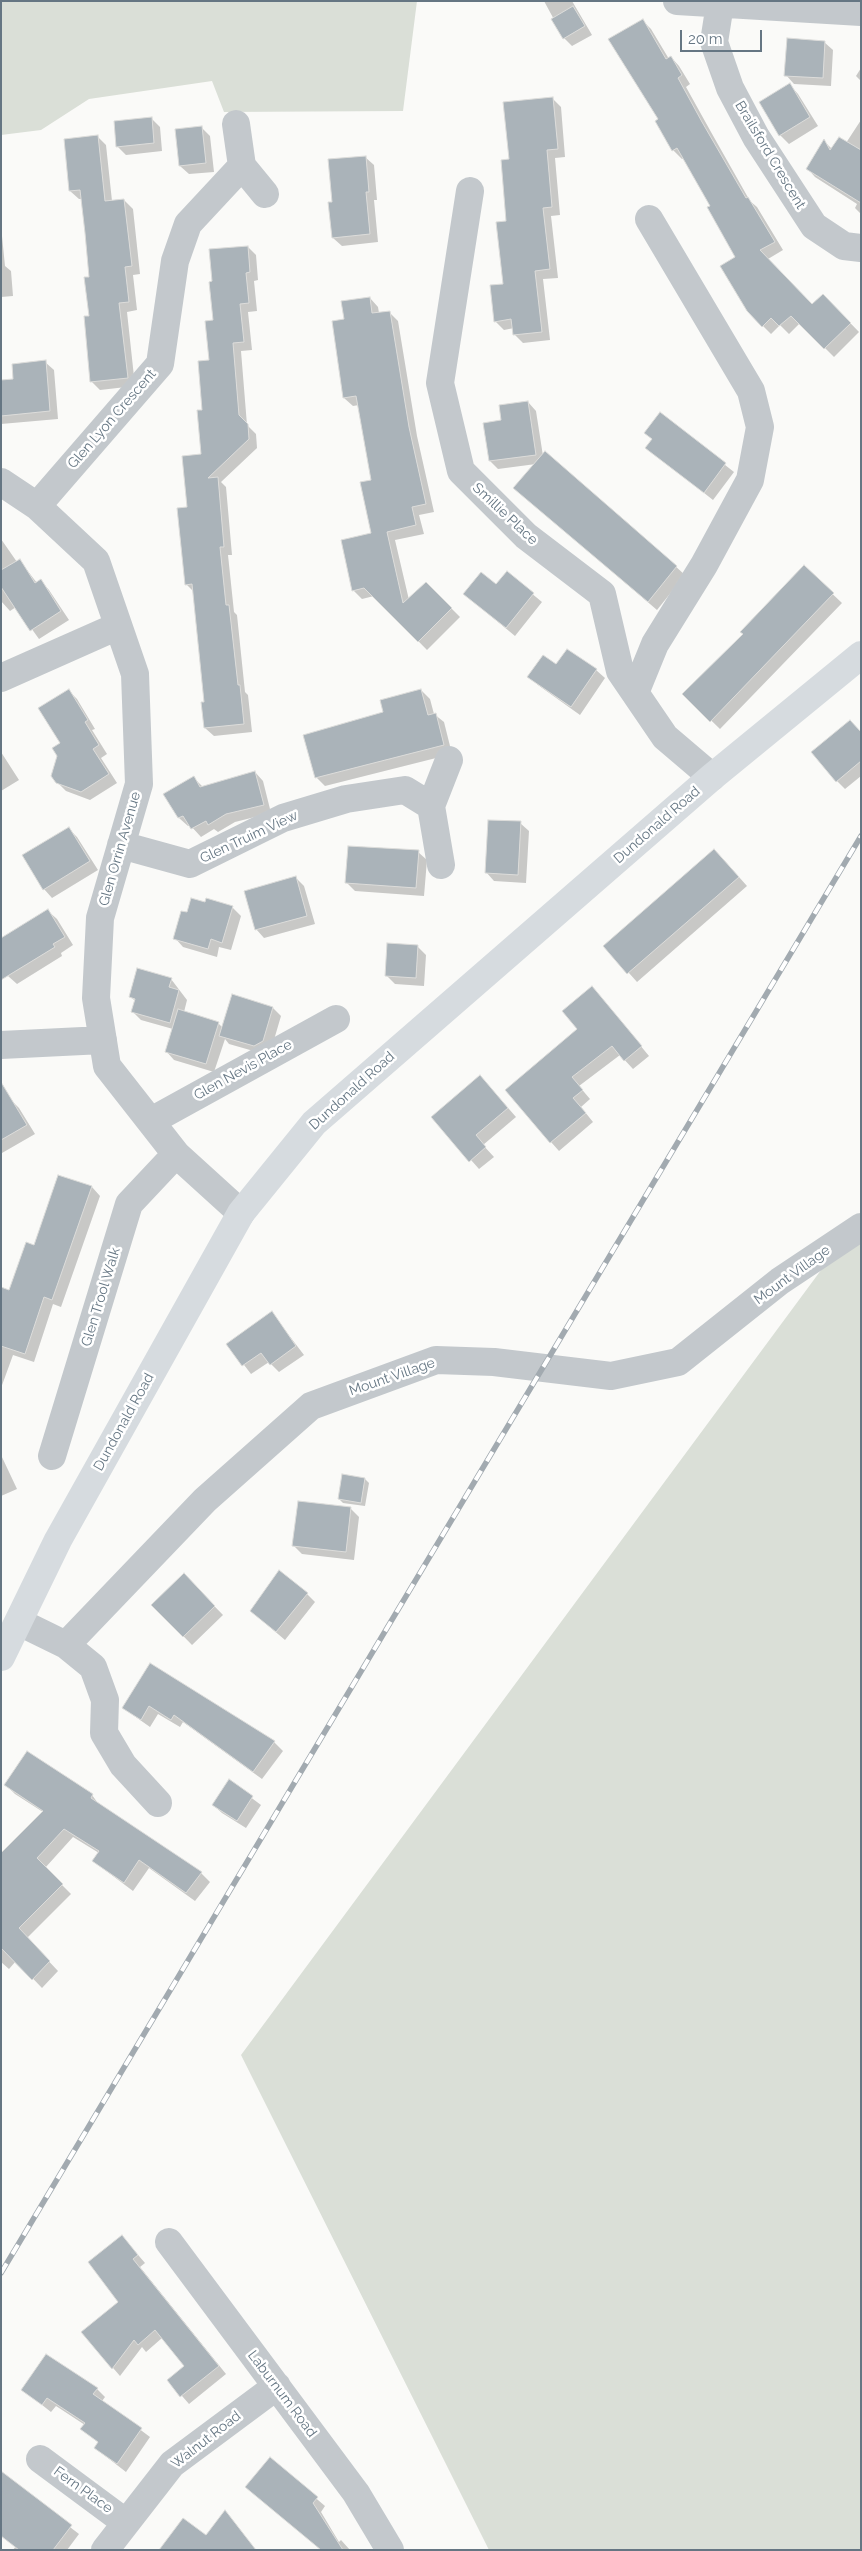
<!DOCTYPE html>
<style>
body{margin:0}
#map{position:relative;width:862px;height:2551px;overflow:hidden;background:#fafaf8;font-family:Raleway,sans-serif}
canvas{display:block}
.frame{position:absolute;inset:0;border:2px solid #657683;pointer-events:none}
.scale{position:absolute;left:680px;top:30px;width:82px;height:22px;box-sizing:border-box;border:2px solid #657683;border-top:0;padding-left:6px;font-size:15px;line-height:18px;white-space:nowrap;color:#657683;-webkit-text-stroke:4px #fff;paint-order:stroke}
</style>
<div id="map">
<canvas width="862" height="2551"></canvas>
<div class="frame"></div>
<div class="scale">20 m</div>
</div>
<script>
const c = document.querySelector('canvas').getContext('2d');
c.lineJoin = 'round';
function fillPath(path, color) { c.fillStyle = color; c.fill(path, 'evenodd'); }
const shape = rows => new Path2D(rows.map(r => 'M' + r).join(''));
function strokePath(path, color, width, dash) { c.strokeStyle = color; c.lineWidth = width; c.lineCap = dash ? 'butt' : 'round'; c.setLineDash(dash || []); c.stroke(path); }
function label(font, color, halo, rows, align = 'center') {
  c.font = font + ' Raleway,sans-serif'; c.lineWidth = 5; c.setLineDash([]); c.textBaseline = 'middle'; c.strokeStyle = halo; c.fillStyle = color; for (const [text, x, y, turn = 0] of rows) {
    c.save(); c.translate(x, y); c.rotate((+turn || 0) * Math.PI / 180); c.textAlign = isNaN(turn) ? turn : align; if (halo) c.strokeText(text, 0, 0); c.fillText(text, 0, 0); c.restore();
  }
}
fillPath(shape([
 [1,1,417,1,403,111,224,112,212,81,89,99,41,130,1,135],
 [861,1216,861,2550,489,2550,241,2055]
]), '#dadfd7');
fillPath(shape([
 [544,1,572,1,592,35,572,46,564,38],
 [643,21,651,29,669,59,671,57,679,66,690,84,686,87,711,132,750,201,757,207,783,250,768,259,812,306,823,295,859,332,834,357,800,323,789,334,780,325,771,334,748,311,737,258,712,206,684,158,682,159,673,150,660,120],
 [824,42,833,50,831,86,794,84,786,75],
 [861,68,861,81,856,76],
 [790,85,798,94,818,126,789,144,780,135],
 [552,98,561,107,565,157,555,158,560,215,551,216,558,278,543,279,550,340,523,343,515,335,514,328,504,330,495,321,504,285,510,160],
 [151,118,160,127,162,151,126,155,117,146],
 [861,120,861,214,855,208,857,204,815,177,807,168,824,141,832,149,846,143],
 [201,127,210,136,214,172,189,174,180,166],
 [97,136,106,145,112,201,124,200,133,209,140,274,133,275,137,310,127,312,135,386,100,390,91,381,91,278,82,199,79,199,70,191],
 [365,157,374,165,377,200,374,200,378,242,342,246,333,238,333,203],
 [1,226,5,266,11,271,13,296,1,297],
 [248,247,256,255,258,280,254,281,257,311,248,312,252,350,241,351,247,425,256,434,257,448,221,482,226,487,232,555,228,555,234,612,237,615,245,692,248,695,252,732,214,736,205,728,205,703,194,592,186,584,189,508,202,455,203,411,214,321,213,282],
 [370,298,378,307,379,313,389,312,398,321,417,436,434,512,419,515,424,534,395,540,409,600,426,583,460,617,427,650,374,596,362,599,353,590,373,534,373,481,359,405,353,406,344,398,334,322,345,320],
 [45,362,54,370,58,419,1,424,1,381,14,380],
 [528,402,536,411,543,456,545,453,629,524,685,575,657,610,524,496,536,464,498,469,490,461],
 [660,414,734,472,713,500,647,448,653,440,646,433],
 [1,539,17,562,20,561,37,583,41,581,49,590,69,620,39,639,16,607,10,611,1,601],
 [804,567,842,603,720,729,684,694,744,634],
 [507,573,542,602,515,636,474,602,497,586],
 [556,665,596,670,605,678,580,715,538,685,529,677],
 [421,690,430,699,434,714,444,722,452,754,325,786,316,777],
 [69,691,77,699,95,729,92,730,107,754,101,758,117,783,90,800,66,791,57,782],
 [861,733,861,776,845,789,837,781],
 [1,752,19,780,1,791],
 [255,772,263,781,271,813,235,822,218,832,214,829,201,837,190,825,188,826,179,818,165,794,194,778,203,787],
 [520,823,529,831,526,883,494,881,486,872],
 [68,828,77,837,98,870,52,898,44,889,24,856],
 [418,852,427,860,424,896,355,891,347,883],
 [723,859,747,886,637,982,605,946],
 [296,878,304,886,315,924,264,938,256,929],
 [206,903,232,907,241,916,231,950,219,947,217,957,183,947,175,938,188,914],
 [48,911,57,919,73,945,61,953,62,956,17,984,8,976],
 [417,946,426,955,424,986,395,984,387,976],
 [171,979,187,1000,184,1012,218,1023,223,1028,273,1008,281,1016,271,1050,264,1054,229,1044,225,1039,214,1072,174,1060,166,1051,173,1029,141,1020,132,1011,135,1001,131,997],
 [592,987,649,1056,633,1069,620,1055,579,1086,590,1099,581,1107,593,1122,559,1151,551,1142],
 [488,1085,516,1117,483,1145,494,1157,479,1169,433,1117],
 [1,1098,11,1100,19,1108,35,1134,2,1153],
 [59,1176,92,1187,100,1196,61,1307,53,1304,34,1362,13,1355,1,1388,1,1298,10,1292,34,1247],
 [272,1313,304,1355,279,1372,269,1362,251,1374,228,1344],
 [1,1455,17,1489,1,1496],
 [365,1479,369,1483,365,1506,343,1503,339,1499],
 [351,1509,359,1517,354,1560,302,1554,293,1545],
 [184,1575,223,1615,192,1645,153,1605],
 [307,1594,315,1602,285,1640,251,1611],
 [150,1665,274,1742,283,1751,262,1779,183,1722,180,1727,158,1714,150,1727,123,1708],
 [229,1781,261,1805,246,1828,222,1813,213,1805],
 [6,1785,92,1795,100,1806,201,1873,210,1882,195,1901,149,1868,133,1891,93,1861,99,1853,73,1837,45,1868,71,1894,27,1938,58,1971,42,1988,16,1961,9,1969,1,1962,1,1855,43,1812,15,1794],
 [122,2236,145,2263,140,2267,226,2374,189,2404,169,2381,186,2367,162,2338,146,2352,142,2347,120,2376,83,2333,120,2302],
 [97,2389,105,2397,102,2401,150,2437,126,2472,95,2448,99,2443,82,2429,85,2425,56,2406,51,2412,23,2390],
 [270,2459,325,2506,321,2512,339,2542,341,2540,350,2550,321,2550],
 [1,2474,79,2534,67,2550,13,2550,21,2539]
]), '#0003');
const building = shape([
 [573,6,585,26,563,39,551,19,573,6],
 [643,19,666,59,671,56,682,75,678,78,702,122,746,198,748,197,775,242,760,250,812,304,823,294,851,323,824,349,791,316,779,326,771,318,762,327,747,311,720,266,735,257,707,207,710,206,677,148,672,151,655,121,658,119,608,39,643,19],
 [787,38,825,41,823,78,784,76,787,38],
 [790,83,810,117,779,136,759,102,790,83],
 [553,97,558,149,547,150,552,207,543,208,550,269,535,271,542,332,513,335,511,319,494,322,490,285,503,284,496,222,506,221,501,160,509,159,503,102,553,97],
 [152,117,154,143,116,147,114,121,152,117],
 [202,126,206,163,179,166,175,129,202,126],
 [98,135,105,201,124,199,132,266,125,267,129,302,119,303,128,378,90,382,84,316,89,316,84,277,89,277,85,233,80,190,69,191,64,139,98,135],
 [839,137,861,150,861,203,806,169,824,139,830,150,839,137],
 [366,156,369,192,366,192,370,234,332,238,328,202,332,202,328,159,366,156],
 [248,246,250,272,246,273,249,303,240,304,244,342,233,343,239,415,248,424,249,439,208,478,218,477,224,547,220,547,226,605,229,605,238,685,240,685,244,724,204,728,201,702,204,702,192,584,185,585,177,508,187,507,182,456,201,454,197,410,202,410,198,361,209,360,205,321,213,320,209,282,212,281,209,249,248,246],
 [370,297,372,313,390,311,409,427,426,504,412,507,416,525,387,532,403,603,426,582,452,608,418,642,364,588,352,591,341,540,371,533,360,482,371,480,356,396,343,398,332,321,344,319,341,301,370,297],
 [46,360,50,411,1,416,1,380,13,379,12,364,46,360],
 [528,401,536,455,489,461,483,423,501,420,499,405,528,401],
 [660,412,726,463,704,493,645,448,652,439,644,433,660,412],
 [545,451,677,566,648,602,513,488,545,451],
 [20,559,35,583,41,579,61,611,30,631,1,587,1,570,20,559],
 [804,565,834,593,710,722,682,694,743,634,740,632,804,565],
 [507,571,534,593,506,628,463,594,481,572,496,584,507,571],
 [567,649,597,669,571,707,527,677,543,655,556,664,567,649],
 [69,689,88,720,85,722,99,745,93,749,109,774,81,792,56,783,51,776,57,756,52,748,60,743,38,708,69,689],
 [421,689,428,715,436,713,444,745,315,778,303,735,383,712,380,700,421,689],
 [850,720,861,732,861,761,836,782,811,752,850,720],
 [255,771,264,805,226,814,208,825,206,821,191,829,183,816,178,818,163,794,194,776,200,787,255,771],
 [488,820,521,821,518,875,485,873,488,820],
 [69,827,90,861,43,890,22,855,69,827],
 [348,846,419,850,416,888,345,883,348,846],
 [714,849,739,877,627,974,603,946,714,849],
 [296,876,307,916,255,930,244,891,296,876],
 [191,898,205,902,206,898,233,906,222,943,211,939,208,949,173,939,181,911,187,912,191,898],
 [48,909,65,937,53,944,55,947,1,980,1,938,48,909],
 [387,943,418,945,416,978,385,976,387,943],
 [137,968,172,978,169,987,179,990,170,1023,131,1012,135,999,129,997,137,968],
 [592,986,642,1046,624,1061,612,1046,572,1077,583,1090,573,1098,586,1113,550,1143,505,1090,577,1029,562,1011,592,986],
 [232,994,273,1007,263,1041,254,1046,219,1036,232,994],
 [178,1009,219,1022,206,1064,165,1052,178,1009],
 [480,1075,508,1108,476,1135,486,1147,469,1162,431,1117,480,1075],
 [1,1082,27,1125,1,1140,1,1082],
 [58,1175,92,1186,52,1300,44,1297,25,1354,1,1346,1,1287,9,1290,26,1242,34,1245,58,1175],
 [272,1311,296,1346,270,1365,261,1353,242,1366,226,1344,272,1311],
 [342,1474,365,1478,361,1503,338,1499,342,1474],
 [298,1501,351,1507,346,1552,292,1546,298,1501],
 [279,1570,308,1593,276,1632,250,1611,279,1570],
 [184,1573,215,1606,183,1637,151,1605,184,1573],
 [150,1663,275,1741,253,1772,174,1715,171,1720,149,1706,141,1720,122,1708,150,1663],
 [27,1751,93,1794,91,1798,202,1872,186,1893,139,1860,124,1883,92,1861,99,1851,64,1829,37,1858,63,1884,19,1928,50,1961,32,1980,1,1948,1,1853,43,1811,4,1785,27,1751],
 [229,1779,253,1796,237,1821,212,1805,229,1779],
 [122,2235,138,2255,133,2259,219,2366,180,2397,167,2380,184,2366,155,2330,138,2345,134,2340,112,2369,81,2332,118,2302,88,2262,122,2235],
 [46,2354,98,2388,93,2394,142,2428,117,2464,94,2448,98,2442,80,2429,85,2423,47,2398,42,2405,21,2390,46,2354],
 [270,2457,318,2497,313,2503,343,2550,321,2550,245,2487,270,2457],
 [1,2471,72,2525,53,2550,19,2550,1,2536,1,2471],
 [225,2510,256,2550,159,2550,183,2518,206,2535,225,2510]
]);
fillPath(building, '#aab3b9');
strokePath(building, '#dcdcda', 1);
strokePath(shape([
 [677,1,861,12],
 [720,4,714,42,730,88,756,137,814,226,844,246,861,248],
 [236,124,242,166],
 [470,191,440,383,461,471,526,536,602,594,620,671,665,737,712,777],
 [1,482,37,506,96,561,135,674,139,784,100,918,96,998,107,1066,176,1154,241,1213],
 [37,506,160,364,175,261,188,224,242,166,265,194],
 [1,678,118,626],
 [635,693,655,644,704,565,750,480,760,427,751,391,649,219],
 [431,806,449,760],
 [121,845,190,864,283,818,346,799,405,790,431,806,441,865],
 [1,1045,103,1040],
 [151,1121,336,1019],
 [52,1456,129,1204,176,1154],
 [19,1622,66,1645,93,1667,105,1700,104,1733,123,1765,158,1803],
 [66,1645,205,1500,311,1406,436,1360,494,1362,611,1376,678,1362,780,1281,861,1227],
 [169,2242,356,2493,390,2550],
 [40,2459,125,2522],
 [105,2550,172,2464,277,2386]
]), '#c3c8cc', 28);
strokePath(shape([
 [1,1657,58,1540,241,1213,314,1123,712,777,861,655]
]), '#d6dbdf', 28);
const rail = shape([
 [1,2273,861,836]
]);
strokePath(rail, '#a2aab0', 5.5);
strokePath(rail, '#fff', 4, [11]);
label('14px', '#657683', '#fff', [
 ["Brailsford Crescent",770,155,59],
 ["Glen Lyon Crescent",112,419,-49],
 ["Smillie Place",505,514,43],
 ["Dundonald Road",657,825,-41],
 ["Glen Truim View",249,837,-25],
 ["Glen Orrin Avenue",120,849,-74],
 ["Glen Nevis Place",243,1070,-29],
 ["Dundonald Road",352,1091,-42],
 ["Mount Village",792,1275,-36],
 ["Glen Trool Walk",101,1297,-73],
 ["Mount Village",392,1377,-19],
 ["Dundonald Road",124,1422,-61],
 ["Laburnum Road",282,2394,53],
 ["Walnut Road",206,2440,-38],
 ["Fern Place",83,2490,36]
]);
</script>
